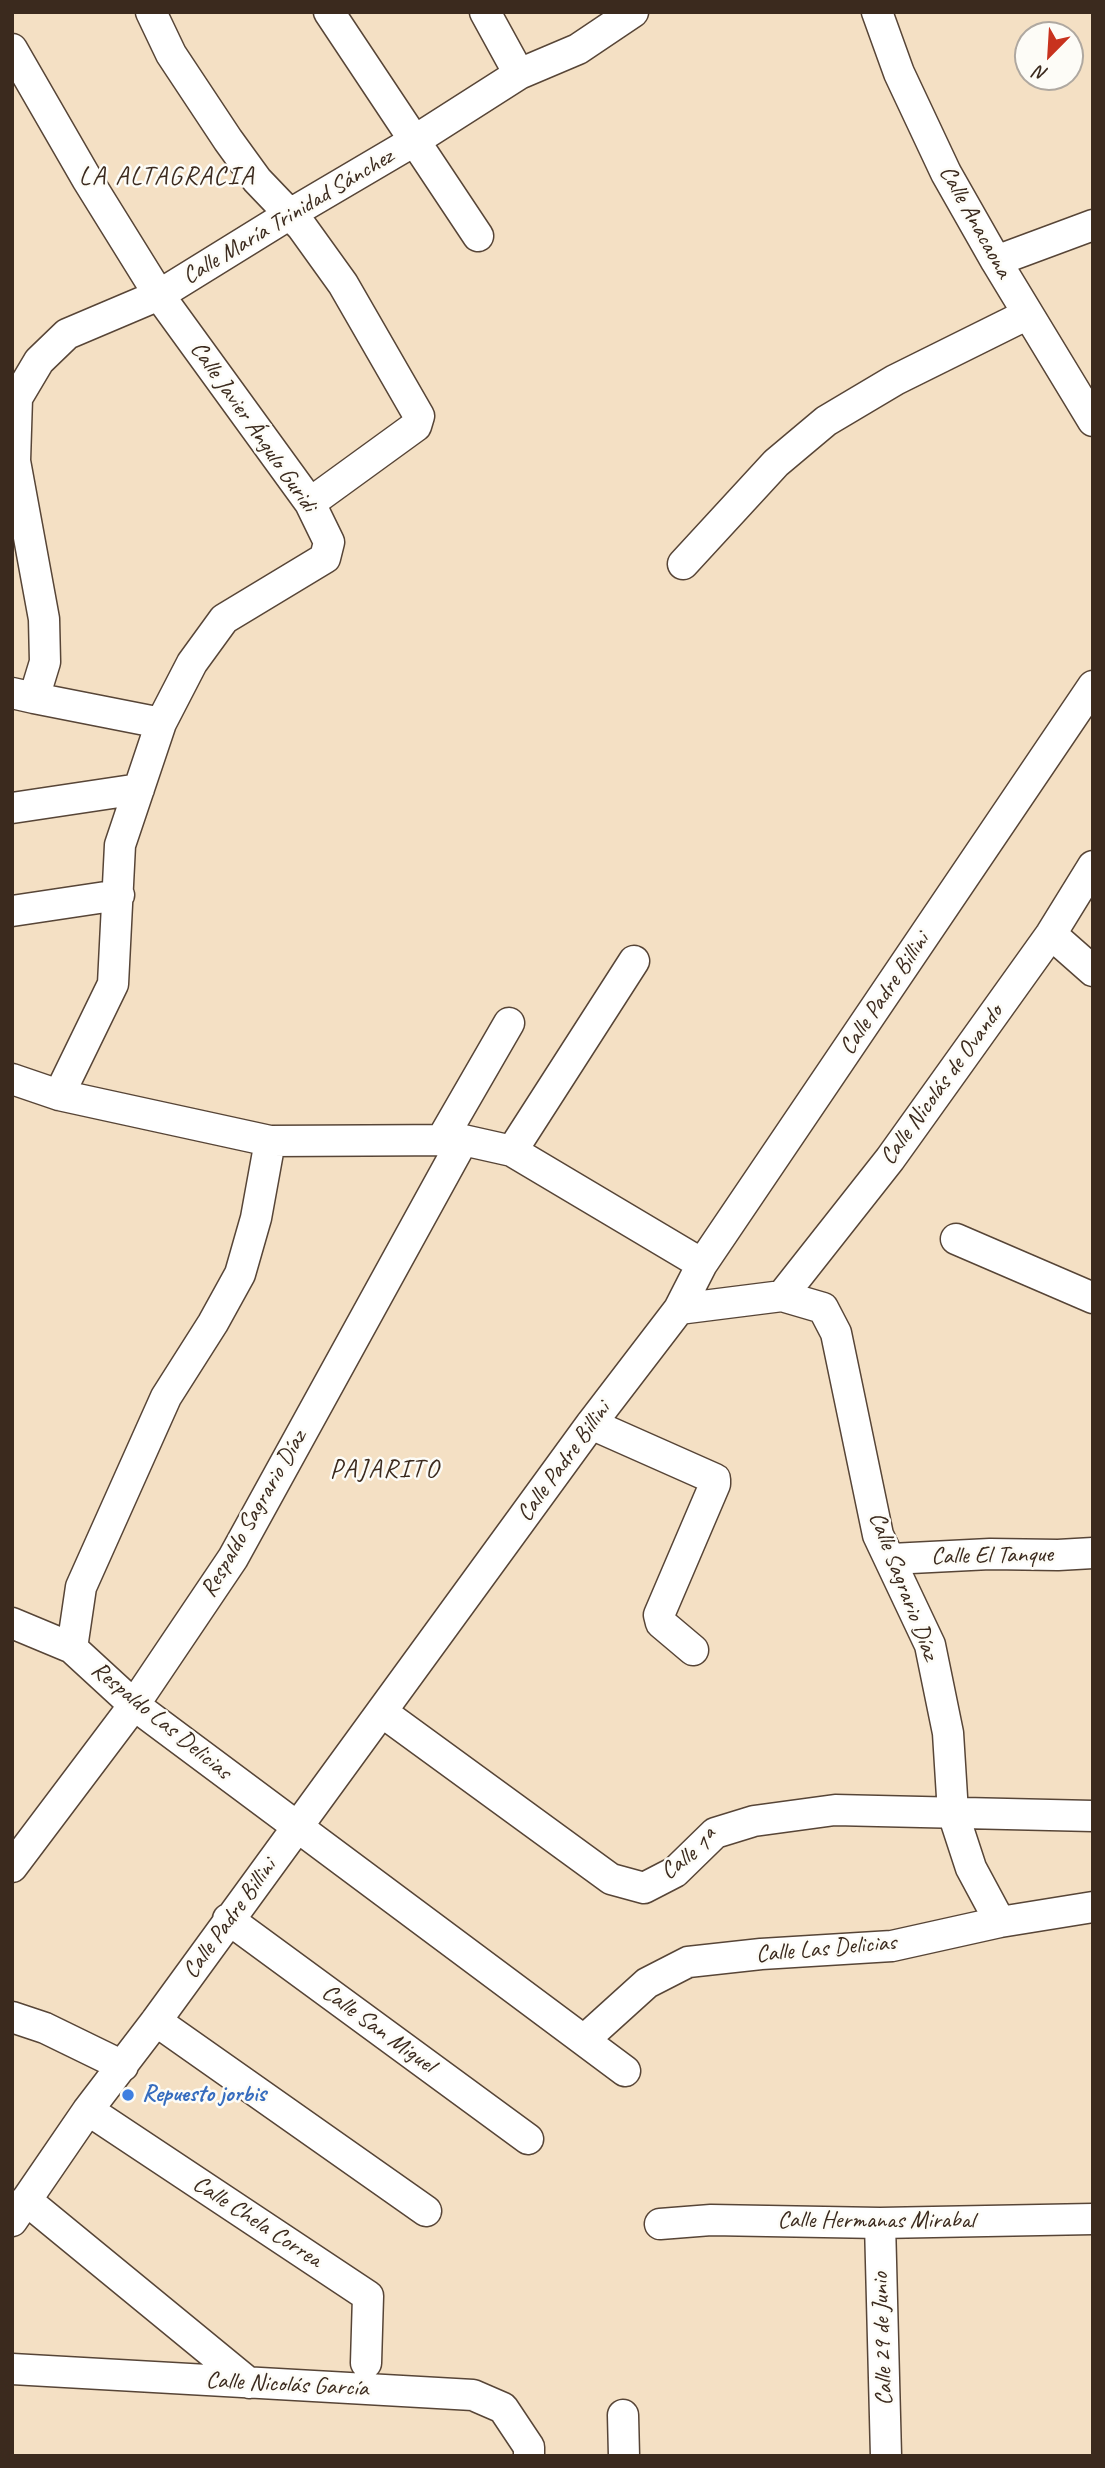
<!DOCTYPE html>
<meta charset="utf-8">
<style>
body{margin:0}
#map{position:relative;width:1105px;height:2468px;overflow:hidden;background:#f4e0c4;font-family:Caveat,sans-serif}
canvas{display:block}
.frame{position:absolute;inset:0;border:14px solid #3b2a1e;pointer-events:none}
.north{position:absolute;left:1014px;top:21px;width:70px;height:70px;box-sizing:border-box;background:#fdfcf7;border:2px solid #afa8a0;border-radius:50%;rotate:204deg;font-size:19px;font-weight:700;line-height:28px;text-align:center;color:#3b2a1e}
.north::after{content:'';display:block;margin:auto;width:24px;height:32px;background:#c8321e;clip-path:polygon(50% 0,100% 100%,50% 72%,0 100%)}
</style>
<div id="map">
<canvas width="1105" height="2468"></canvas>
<div class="frame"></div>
<div class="north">N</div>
</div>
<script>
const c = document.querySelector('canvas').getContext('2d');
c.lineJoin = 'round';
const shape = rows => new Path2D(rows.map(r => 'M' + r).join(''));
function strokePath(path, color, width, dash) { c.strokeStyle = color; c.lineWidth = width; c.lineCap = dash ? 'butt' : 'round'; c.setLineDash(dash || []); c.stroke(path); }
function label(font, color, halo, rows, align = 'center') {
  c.font = font + ' Caveat,sans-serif'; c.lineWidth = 5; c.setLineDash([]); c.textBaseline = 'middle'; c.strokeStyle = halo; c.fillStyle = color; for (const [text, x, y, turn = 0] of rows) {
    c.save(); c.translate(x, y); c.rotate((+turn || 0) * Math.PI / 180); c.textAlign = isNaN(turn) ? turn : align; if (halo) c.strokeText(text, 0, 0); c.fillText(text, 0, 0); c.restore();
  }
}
const minor = shape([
 [151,12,171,54,228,140,257,180,302,227,343,284,419,416,416,426,310,503],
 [329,12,478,236],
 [485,12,519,74],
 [877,12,899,73,946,173,996,261,1093,421],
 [12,49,87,179,159,295,310,503,329,542,325,558,224,619,192,663,161,723,120,845,113,984,59,1095],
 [996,261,1093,225],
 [12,466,15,461,17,398,39,361,67,334,159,295,290,214,414,141,519,74,578,49,633,12],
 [683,564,776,463,826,421,895,380,1028,314],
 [12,693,34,698,45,662,44,619,15,461],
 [34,698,161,723],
 [12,808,139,789],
 [12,911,119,895],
 [1051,934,1093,971],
 [12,1079,59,1095,270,1141,463,1140,512,1151,702,1264],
 [442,1139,509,1023],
 [270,1141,256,1218,240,1274,213,1323,166,1397,81,1587,72,1648,134,1705,625,2071],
 [512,1151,634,961],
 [956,1239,1093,1298],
 [782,1296,890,1159,1051,934,1093,866],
 [679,1309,782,1296,823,1308,836,1333,878,1535,930,1645,948,1733,953,1813,971,1868,1000,1922],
 [591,1424,715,1479,715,1484,659,1615,661,1623,693,1650],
 [891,1559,990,1554,1058,1555,1093,1553],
 [12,1623,72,1648],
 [382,1712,611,1879,644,1888,675,1872,715,1833,754,1821,835,1810,1093,1816],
 [12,1867,134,1705,233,1558,463,1140],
 [228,1919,528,2139],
 [12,2017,45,2028,123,2066],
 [156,2021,426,2211],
 [584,2040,647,1983,688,1962,761,1954,892,1946,1000,1922,1093,1907],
 [88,2110,368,2296,366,2363],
 [26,2200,249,2383],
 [12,2221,88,2110,156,2021,591,1424,679,1309,702,1264,1093,686],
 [880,2223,886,2456],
 [660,2224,711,2220,880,2223,1093,2219],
 [12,2369,473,2395,503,2408,529,2447,529,2456],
 [623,2415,624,2456]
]);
strokePath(minor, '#574537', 33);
strokePath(minor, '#fff', 30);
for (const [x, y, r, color] of [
 [128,2095,7,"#3f7fe0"]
]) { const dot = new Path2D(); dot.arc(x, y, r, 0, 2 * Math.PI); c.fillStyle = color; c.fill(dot); strokePath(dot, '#fdfcf7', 2.5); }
label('24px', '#3b2a1e', '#fdfcf7', [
 ["Calle María Trinidad Sánchez",288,217,-31],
 ["Calle Anacaona",975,222,61],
 ["Calle Javier Ángulo Guridi",253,427,55],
 ["Calle Padre Billini",885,994,-56],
 ["Calle Nicolás de Ovando",942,1085,-54],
 ["Calle Padre Billini",564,1462,-54],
 ["Respaldo Sagrario Díaz",254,1514,-60],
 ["Calle El Tanque",992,1556,-1],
 ["Calle Sagrario Díaz",903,1586,69],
 ["Respaldo Las Delicias",161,1721,39],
 ["Calle 1ª",689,1856,-37],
 ["Calle Padre Billini",230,1919,-54],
 ["Calle Las Delicias",826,1949,-5],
 ["Calle San Miguel",378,2029,36],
 ["Calle Hermanas Mirabal",876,2221],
 ["Calle Chela Correa",257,2222,33],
 ["Calle 29 de Junio",883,2339,-92],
 ["Calle Nicolás García",287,2385,3]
]);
label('bold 24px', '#366cbe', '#fdfcf7', [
 ["Repuesto jorbis",142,2095]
], 'left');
c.letterSpacing = '2px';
label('26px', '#3b2a1e', '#fdfcf7', [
 ["LA ALTAGRACIA",167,177],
 ["PAJARITO",385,1470]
]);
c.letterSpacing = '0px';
</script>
